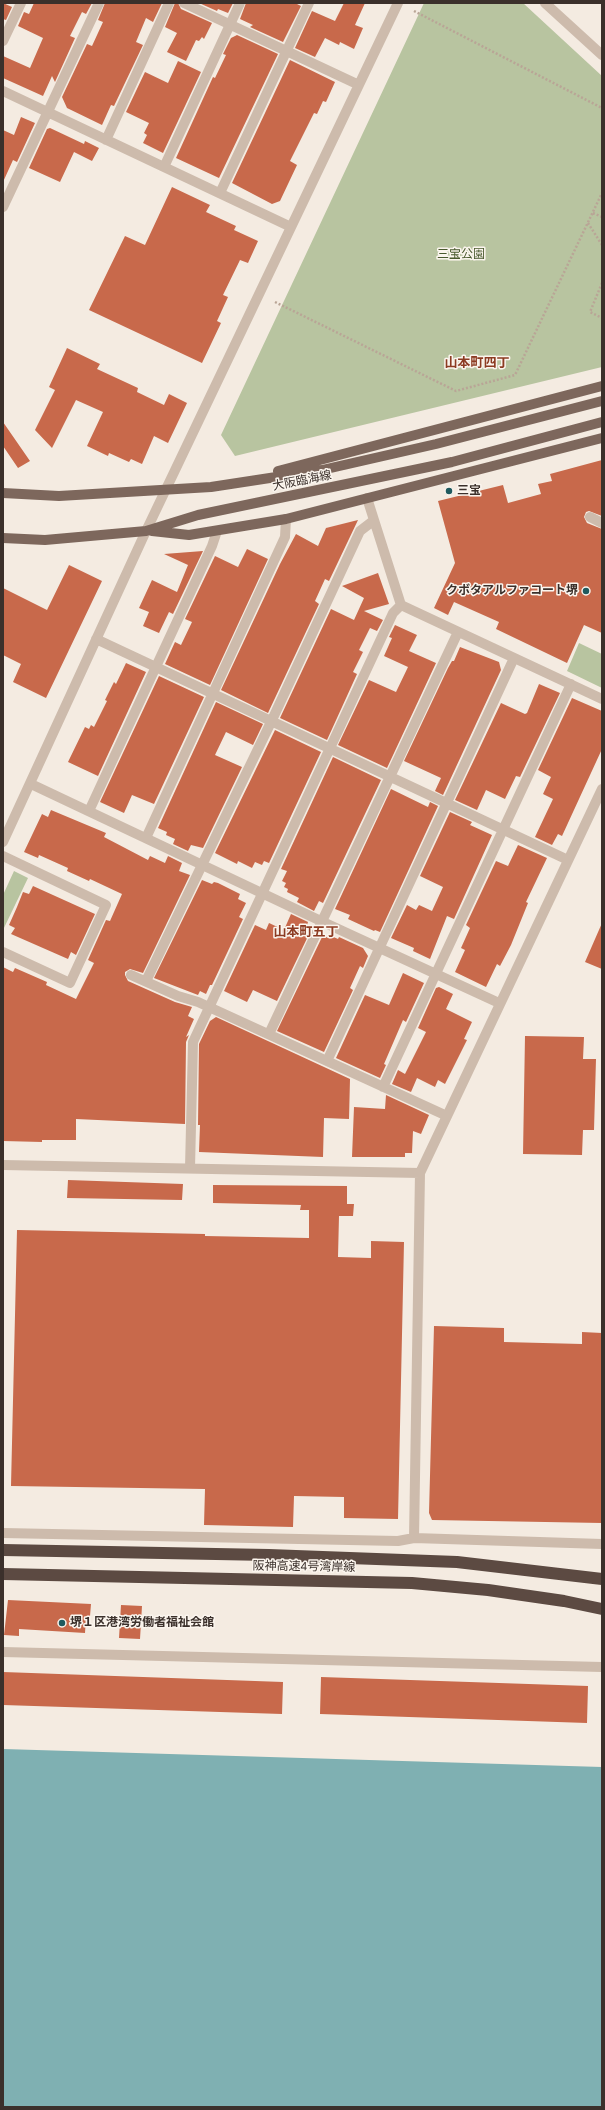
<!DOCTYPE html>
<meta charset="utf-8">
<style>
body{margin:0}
#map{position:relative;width:605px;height:2110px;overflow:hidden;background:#f4ebe1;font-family:Arial,sans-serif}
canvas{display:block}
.frame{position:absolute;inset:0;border:4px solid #3b302b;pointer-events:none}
</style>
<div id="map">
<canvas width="605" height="2110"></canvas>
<div class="frame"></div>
</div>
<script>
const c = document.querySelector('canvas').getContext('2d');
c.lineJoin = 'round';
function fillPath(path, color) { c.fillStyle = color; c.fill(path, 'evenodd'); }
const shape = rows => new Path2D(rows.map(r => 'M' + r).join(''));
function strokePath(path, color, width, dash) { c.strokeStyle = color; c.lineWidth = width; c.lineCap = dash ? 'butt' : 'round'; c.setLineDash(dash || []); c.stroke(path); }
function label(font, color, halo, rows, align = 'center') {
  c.font = font + ' Arial,"Noto Sans JP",sans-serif'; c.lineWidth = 3; c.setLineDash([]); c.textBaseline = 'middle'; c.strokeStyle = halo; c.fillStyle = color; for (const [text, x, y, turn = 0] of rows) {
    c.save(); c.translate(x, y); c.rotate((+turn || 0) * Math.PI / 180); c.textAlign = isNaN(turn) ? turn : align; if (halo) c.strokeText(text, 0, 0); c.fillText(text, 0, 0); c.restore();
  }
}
fillPath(shape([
 [424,3,523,3,602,76,602,367,235,456,221,435],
 [579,643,602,654,602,688,567,671],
 [14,871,28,878,3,930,3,895]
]), '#b8c4a0');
fillPath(shape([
 [3,1749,602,1767,602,2107,3,2107]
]), '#7fb0b2');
fillPath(shape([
 [3,3,12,7,6,20,3,19],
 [34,3,92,3,86,14,82,12,70,36,75,38,55,82,52,76,43,96,3,78,3,56,30,68,43,38,18,26,24,12,29,14],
 [105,3,162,3,153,22,146,18,136,42,143,45,114,106,111,105,102,125,67,108,62,97,87,44,92,46,103,22,98,20],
 [175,3,178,3,181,9,212,23,204,39,202,37,199,41,196,40,186,61,167,52,177,33,165,27],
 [199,3,233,3,228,13,218,9,217,11],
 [246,3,295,3,301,6,283,42,250,27,253,25,240,19],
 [344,3,365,3,355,25,363,28,354,49,340,42,339,45,325,38,315,57,295,48,312,11,335,21],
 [237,35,278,54,219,178,176,158,213,77,215,78,226,55,223,54,231,38],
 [290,60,335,82,326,102,323,101,317,114,314,113,290,161,297,165,280,201,272,204,232,183],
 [178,61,201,72,163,153,143,143,147,135,144,133,149,123,126,112,145,72,168,83],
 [21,117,35,123,17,162,13,160,3,182,3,130,14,135],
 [50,128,84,144,85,141,99,148,92,161,74,152,60,182,29,168,47,129],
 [172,187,210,205,206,212,236,226,234,230,258,241,248,263,240,260,223,295,228,297,217,321,221,323,202,363,89,310,125,236,145,245],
 [67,348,100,364,97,369,138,388,137,392,164,405,169,394,187,403,168,443,154,436,142,464,131,459,129,462,109,453,108,456,87,446,103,412,76,400,52,448,35,430,55,390,49,387],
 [3,422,30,461,18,468,3,446],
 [602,460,602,516,589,511,586,512,584,517,587,523,602,529,602,633,584,625,567,663,496,629,499,622,454,602,448,615,434,608,455,563,438,501,503,485,508,503,541,494,538,484,552,481,550,474],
 [358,520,329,581,325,579,315,601,319,604,268,713,221,690,280,564,296,534,318,546,326,528],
 [247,549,268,559,210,685,165,664,175,642,181,645,192,622,185,619,215,556,238,567],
 [203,551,173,614,169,612,159,633,143,626,149,612,139,608,152,580,177,592,188,565,164,554],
 [69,565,102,581,46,698,13,682,21,664,3,655,3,588,47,610],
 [378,573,389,604,364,611,383,620,377,631,370,628,359,650,363,652,353,672,357,674,327,740,280,718,331,609,354,620,364,598,342,586],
 [395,625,417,635,409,651,436,663,387,768,338,745,369,680,396,692,408,667,384,656,392,638,389,637],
 [460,647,499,662,501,670,443,795,435,791,441,778,404,761,448,668,452,661,454,661],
 [126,663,146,672,98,776,68,762,85,727,89,729,91,725,94,727,107,701,105,700,114,682,116,684],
 [159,676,204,697,154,804,132,795,124,813,100,802],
 [539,684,560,693,520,777,516,776,505,799,486,790,477,810,455,800,501,703,525,714,527,713],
 [572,698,602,711,602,749,562,836,558,834,552,845,535,837,553,799,543,794,551,777,538,770],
 [216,702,263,724,253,745,226,732,215,755,242,767,203,848,191,845,188,851,173,844,175,839,166,835,167,832,158,828],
 [275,730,321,752,269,863,264,861,262,865,255,862,252,868,238,861,237,864,215,853],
 [333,757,381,780,323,903,319,901,314,911,297,902,299,898,287,892,288,889,284,887,286,883,282,881,287,871,281,869],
 [391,789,428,807,430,802,438,806,380,932,375,930,374,931,348,919,350,915,335,909],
 [51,810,106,833,104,837,148,860,150,856,165,863,168,856,182,863,179,871,190,875,143,973,130,969,125,972,125,975,128,981,175,1002,192,1007,188,1016,194,1019,186,1037,189,1035,186,1042,185,1124,76,1119,76,1140,42,1140,42,1142,3,1141,3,967,13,972,15,968,47,982,46,985,76,999,94,963,88,960,106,920,110,921,122,894,90,879,89,881,67,871,68,868,39,855,38,858,24,852,42,814,48,817],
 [450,812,472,822,470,825,492,835,454,919,447,916,430,959,413,951,414,948,391,938,407,905,416,910,419,905,432,911,443,887,420,876],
 [518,845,547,858,526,902,528,903,511,945,500,966,497,964,486,987,455,972,465,950,461,948,470,928,466,925,496,861,508,866],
 [202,880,212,884,214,882,218,883,240,894,238,899,246,903,239,917,243,919,212,985,210,985,206,994,200,991,198,995,154,978],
 [33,886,95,914,76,955,71,952,68,959,11,934,15,928,9,925,17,907,23,892,29,894],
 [291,914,308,922,306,928,311,930,277,1001,253,990,247,1002,224,991,255,925,266,930,269,923,284,930],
 [602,923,602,969,585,962],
 [323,935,328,938,329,935,338,939,339,937,363,948,368,956,363,968,360,966,350,988,353,990,324,1052,277,1031],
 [403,973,424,983,406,1022,403,1020,384,1064,386,1065,380,1078,336,1058,365,995,389,1005],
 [439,987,453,994,446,1009,472,1022,464,1039,467,1040,445,1084,438,1080,435,1087,417,1078,411,1092,392,1084,398,1070,405,1074,426,1032,418,1028,436,988],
 [216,1017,350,1079,349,1119,324,1118,323,1157,199,1152,200,1125,198,1125,199,1044,210,1021],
 [525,1036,584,1037,583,1059,596,1059,594,1130,583,1130,582,1155,523,1154],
 [386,1095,429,1115,421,1134,413,1131,412,1153,405,1153,405,1157,352,1157,354,1107,385,1109],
 [68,1180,183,1184,182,1200,67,1198],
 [213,1185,347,1186,347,1204,354,1204,353,1216,339,1216,338,1257,371,1258,371,1241,404,1242,398,1519,344,1518,344,1497,294,1496,293,1527,204,1525,205,1489,11,1486,17,1230,205,1234,205,1236,309,1238,309,1210,300,1210,301,1205,213,1203],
 [434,1326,504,1328,504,1342,582,1344,582,1332,602,1333,602,1523,432,1520,429,1513],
 [8,1600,91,1604,90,1616,86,1616,85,1633,19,1629,19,1636,4,1635],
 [121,1605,142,1606,140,1639,119,1638],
 [3,1672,283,1682,282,1714,3,1705],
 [321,1677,588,1686,587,1723,320,1714]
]), '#c8694b');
strokePath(shape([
 [414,11,602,108],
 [593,213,602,217],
 [588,223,602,245],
 [602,283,590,312,602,318],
 [275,302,456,391,515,375,602,193]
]), '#b9a596', 2.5, [2, 2]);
strokePath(shape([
 [184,3,359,85],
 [545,3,602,55],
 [3,41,21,3],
 [3,91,291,227],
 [106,140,169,3],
 [164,167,240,3],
 [220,193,309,3],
 [3,207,99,3],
 [367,498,401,605,602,699],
 [590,517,602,523],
 [96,639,568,860],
 [31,784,323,922,499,1003],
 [89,811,212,546,217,531],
 [146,838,285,537,286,519],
 [3,842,146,531,398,3],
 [3,856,106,905,70,983,3,952],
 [131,975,178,996,198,1002,447,1116],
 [146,981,272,720,360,531,373,521],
 [269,1034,458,632],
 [327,1061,514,658],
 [383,1087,571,684],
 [3,1165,420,1173],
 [190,1168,193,1042,393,613,401,605],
 [3,1533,398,1541,414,1538,602,1544],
 [414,1538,420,1173,602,789],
 [3,1652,602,1667]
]), '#cdbbac', 10);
strokePath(shape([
 [278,471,602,386],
 [3,493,59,496,211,487,322,470,436,444,602,401],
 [152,531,189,535,286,519,602,438],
 [3,538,45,540,146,531,198,515,452,462,602,422]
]), '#7d675c', 10);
strokePath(shape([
 [3,1550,269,1555,457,1562,602,1579],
 [3,1574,412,1583,488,1590,564,1601,602,1609]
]), '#5c4a42', 12);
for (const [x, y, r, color] of [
 [449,491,4,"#1f5a5e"],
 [586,591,4,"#1f5a5e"],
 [62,1623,4,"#1f5a5e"]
]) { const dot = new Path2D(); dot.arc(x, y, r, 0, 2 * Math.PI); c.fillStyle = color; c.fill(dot); strokePath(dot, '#fbf5ee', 1.5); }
label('12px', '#4a5a2e', '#fbf5ee', [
 ["三宝公園",461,255]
]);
label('12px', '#3b302b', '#fbf5ee', [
 ["大阪臨海線",302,481,-11],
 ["阪神高速4号湾岸線",304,1567,1]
]);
label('bold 12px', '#3b302b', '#fbf5ee', [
 ["三宝",457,491],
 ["クボタアルファコート堺",578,591,"right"],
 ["堺１区港湾労働者福祉会館",70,1623]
], 'left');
label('bold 13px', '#8c3b22', '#fbf5ee', [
 ["山本町四丁",477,363],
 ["山本町五丁",306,932]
]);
</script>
